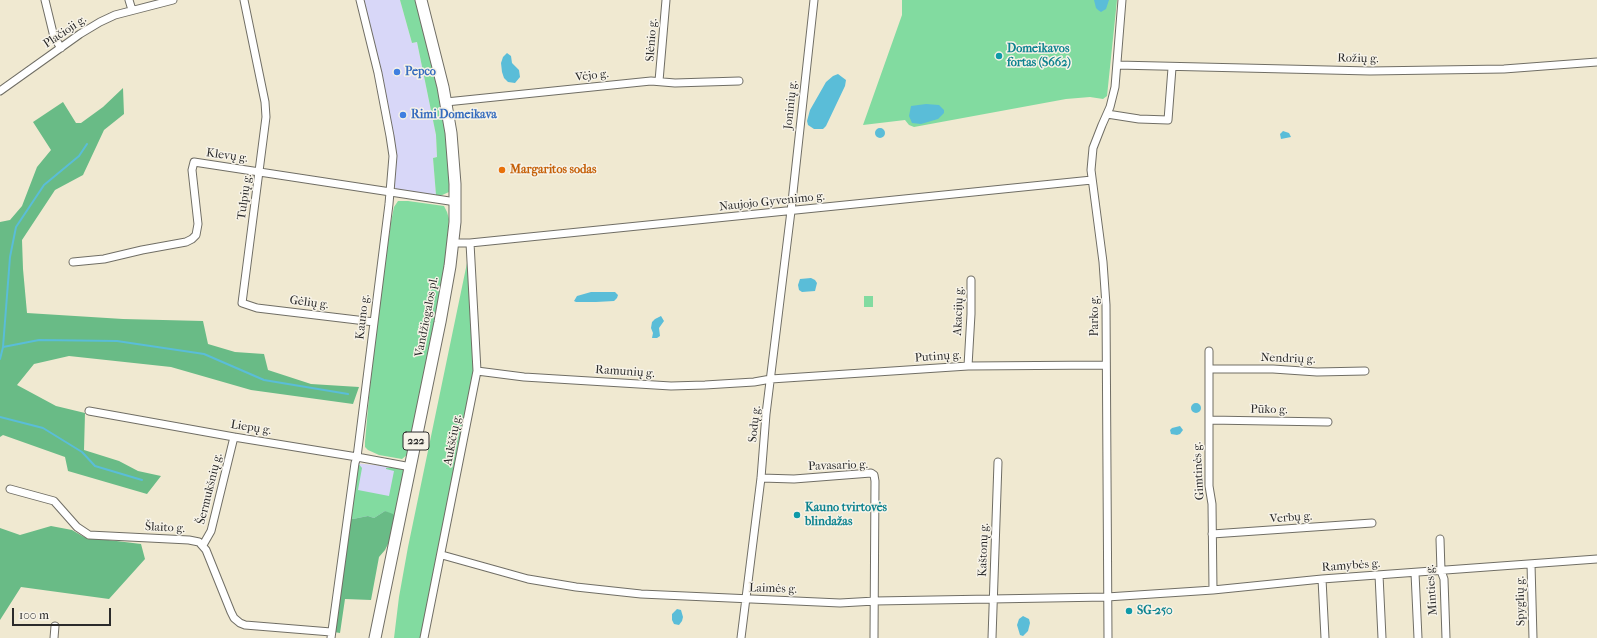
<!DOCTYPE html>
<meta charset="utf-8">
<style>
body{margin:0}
#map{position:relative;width:1597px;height:638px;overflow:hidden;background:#f0e9d1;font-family:"IM FELL French Canon",serif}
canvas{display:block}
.scale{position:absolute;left:12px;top:608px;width:99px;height:18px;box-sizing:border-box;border:2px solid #2b2b2b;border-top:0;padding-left:5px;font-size:12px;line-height:14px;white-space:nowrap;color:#2b2b2b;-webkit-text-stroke:3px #f7f3e8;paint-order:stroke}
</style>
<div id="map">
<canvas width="1597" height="638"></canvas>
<div class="scale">100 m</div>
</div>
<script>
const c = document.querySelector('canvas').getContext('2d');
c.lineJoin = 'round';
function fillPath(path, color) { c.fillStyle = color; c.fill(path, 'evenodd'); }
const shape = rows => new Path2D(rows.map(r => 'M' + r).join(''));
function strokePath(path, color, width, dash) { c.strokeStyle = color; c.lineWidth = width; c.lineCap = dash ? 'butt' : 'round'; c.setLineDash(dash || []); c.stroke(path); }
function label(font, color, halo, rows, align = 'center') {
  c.font = font + ' "IM FELL French Canon",serif'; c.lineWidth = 3; c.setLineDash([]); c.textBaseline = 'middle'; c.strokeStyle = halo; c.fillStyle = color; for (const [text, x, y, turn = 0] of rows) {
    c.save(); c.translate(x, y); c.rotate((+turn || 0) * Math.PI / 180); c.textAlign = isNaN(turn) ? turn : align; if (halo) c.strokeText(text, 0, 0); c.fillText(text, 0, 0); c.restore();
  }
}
fillPath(shape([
 [363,0,400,0,412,43,417,42,436,135,437,157,433,158,436,195,398,190,395,188,394,185,396,160],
 [355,463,393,467,403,470,395,517,353,519]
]), '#d8d7f8');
fillPath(shape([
 [400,0,415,0,431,61,444,119,448,150,450,186,449,192,440,196,436,195,433,158,437,157,436,135,417,42,412,43],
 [902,0,1117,0,1107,96,1103,99,1090,97,1066,99,914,127,909,125,905,120,863,125,902,15],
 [398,201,408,201,444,206,447,212,449,219,445,265,408,454,402,459,379,455,368,450,365,447,365,442,374,341,391,222,394,207],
 [467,263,473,283,477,371,424,638,394,638,399,597,408,547],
 [864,296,873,296,873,307,864,307],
 [358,463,362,468,358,490,389,496,394,471,386,469,386,468,393,467,403,470,404,472,395,517,385,511,374,518,368,516,353,519,347,518]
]), '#82dba0');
fillPath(shape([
 [123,88,124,114,104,130,83,175,55,190,22,240,23,269,27,313,123,319,203,321,208,344,235,352,264,354,268,370,311,384,359,387,353,404,251,390,171,367,69,356,34,364,17,385,56,406,85,413,84,450,119,461,138,471,161,476,147,494,68,471,65,457,3,435,0,437,0,222,10,220,22,206,37,167,51,150,33,122,63,102,76,123,81,123,103,107],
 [385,511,393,514,395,517,389,542,385,550,379,557,371,600,345,599,340,633,334,632,342,575,344,569,347,518,353,519,368,516,374,518],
 [51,526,72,530,84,537,141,544,145,559,109,599,21,587,0,620,0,528,20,535]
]), '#69bb86');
fillPath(shape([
 [1094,0,1109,0,1106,9,1101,12,1098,10,1096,8],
 [507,53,511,56,512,63,519,70,520,77,515,83,508,82,504,78,502,72,501,63,503,57],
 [838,74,846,80,845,86,826,126,823,129,814,129,808,125,807,121,810,110,826,82,833,76],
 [926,104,939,105,944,110,944,113,938,119,921,124,912,123,909,116,911,106],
 '875 133a5 5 0 1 1 10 0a5 5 0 1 1-10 0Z',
 [1283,131,1289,133,1291,137,1281,139,1280,134],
 [811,278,815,280,817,283,815,291,802,292,799,290,798,285,800,279],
 [591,292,615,292,618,295,617,298,614,301,596,302,576,302,574,301,577,296],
 [661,316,664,321,659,328,660,336,657,338,652,338,653,333,651,328,652,322,655,319],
 '1191 408a5 5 0 1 1 10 0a5 5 0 1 1-10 0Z',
 [1180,426,1183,430,1180,434,1177,435,1171,434,1170,430,1172,428],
 [677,609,681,610,683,617,682,621,679,625,674,624,672,620,672,614],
 [1023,616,1029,619,1030,623,1028,631,1023,636,1020,635,1017,625,1019,619]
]), '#5abdd8');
strokePath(shape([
 [3,347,39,340,117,341,204,354,264,380,348,394],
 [0,359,3,347,10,257,16,227,44,185,79,156,87,144],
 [0,417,43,428,82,452,95,466,142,480]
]), '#5abdd8', 2);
const street = shape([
 [45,0,54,37,61,48],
 [129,0,132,10],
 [244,0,265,102,266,117,242,303,257,308,374,322],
 [1117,65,1370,71,1504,69,1597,62],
 [659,81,666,0],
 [0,91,80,34,100,22,115,15,173,0],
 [446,102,651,81,675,83,739,81],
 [1107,114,1139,119,1168,120,1172,68],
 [453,243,470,243,1092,180],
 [73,262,104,259,142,250,186,242,192,239,196,235,198,224,192,170,194,162,456,202],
 [1209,351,1209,486,1212,504,1213,590],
 [968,366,971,314,971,280],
 [1209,369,1273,369,1317,372,1365,371],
 [477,371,524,377,671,386,705,385,754,382,771,379,968,366,1106,365],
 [89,411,234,437,357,457,411,467],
 [1209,420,1328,422],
 [761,478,794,479,871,473,874,475,875,481,874,638],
 [10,489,54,501,77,527,89,535,189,540,199,542,206,550,231,612,234,618,240,623,245,625,331,632],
 [1212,534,1372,523],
 [1440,539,1441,571,1444,579,1446,638],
 [203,545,211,531,234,437],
 [442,555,528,579,576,587,641,594,840,603,875,601,1107,597,1213,590,1322,579,1597,559],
 [1531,564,1533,638],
 [1415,573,1418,638],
 [1379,575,1382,638],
 [1322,579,1325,638],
 [54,638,55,626],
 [331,638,355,463,357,457,389,204,393,156,390,136,378,73,360,0],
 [424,638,477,371,470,243],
 [741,638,761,478,766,414,791,211,814,0],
 [992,638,998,462],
 [1108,638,1106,305,1103,262,1091,170,1093,148,1102,125,1110,107,1115,87,1122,0]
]);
const primary = shape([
 [375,638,440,322,450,266,455,222,455,184,451,133,443,87,421,0]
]);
strokePath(street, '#706e65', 9);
strokePath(primary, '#706e65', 13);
strokePath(street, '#fff', 7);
strokePath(primary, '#fff', 11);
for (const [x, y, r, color] of [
 [999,56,4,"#0f9aa8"],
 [397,72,4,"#3f7fe0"],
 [403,115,4,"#3f7fe0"],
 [502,170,4,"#e8710a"],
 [797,515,4,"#0f9aa8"],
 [1129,611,4,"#0f9aa8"]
]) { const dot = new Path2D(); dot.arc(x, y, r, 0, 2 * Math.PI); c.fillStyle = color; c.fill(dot); strokePath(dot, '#f7f3e8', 1.5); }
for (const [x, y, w] of [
 [416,441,26]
]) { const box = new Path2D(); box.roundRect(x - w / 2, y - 9, w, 18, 3); c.fillStyle = '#f7f3e8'; c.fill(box); strokePath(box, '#2b2b2b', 1); }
label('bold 11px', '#2b2b2b', null, [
 ["222",416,441]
]);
label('12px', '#2b2b2b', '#f7f3e8', [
 ["Plačioji g.",65,32,-34],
 ["Slėnio g.",652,40,-86],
 ["Rožių g.",1358,59,1],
 ["Vėjo g.",592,76,-7],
 ["Joninių g.",791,105,-84],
 ["Klevų g.",227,156,8],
 ["Tulpių g.",245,197,-82],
 ["Naujojo Gyvenimo g.",772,202,-6],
 ["Gėlių g.",309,303,7],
 ["Akacijų g.",959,311,-88],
 ["Parko g.",1095,316,-90],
 ["Kauno g.",363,317,-83],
 ["Vandžiogalos pl.",427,317,-79],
 ["Putinų g.",938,357,-4],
 ["Nendrių g.",1288,359,2],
 ["Ramunių g.",625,372,4],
 ["Pūko g.",1269,410,1],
 ["Sodų g.",755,424,-84],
 ["Liepų g.",251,428,9],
 ["Aukščių g.",453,440,-79],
 ["Pavasario g.",838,466,-2],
 ["Gimtinės g.",1199,471,-93],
 ["Šermukšnių g.",210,489,-76],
 ["Verbų g.",1291,518,-4],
 ["Šlaito g.",165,528,3],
 ["Kaštonų g.",984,550,-88],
 ["Ramybės g.",1351,566,-4],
 ["Laimės g.",773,589,2],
 ["Minties g.",1432,590,-94],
 ["Spyglių g.",1521,601,-91]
]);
label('bold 12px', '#0d838f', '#f7f3e8', [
 ["Domeikavos",1007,49],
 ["fortas (S662)",1007,63],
 ["Kauno tvirtovės",805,508],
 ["blindažas",805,522],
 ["SG-250",1137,611]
], 'left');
label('bold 12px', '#366cbe', '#f7f3e8', [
 ["Pepco",405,72],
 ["Rimi Domeikava",411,115]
], 'left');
label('bold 12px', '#c56008', '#f7f3e8', [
 ["Margaritos sodas",510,170]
], 'left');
</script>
